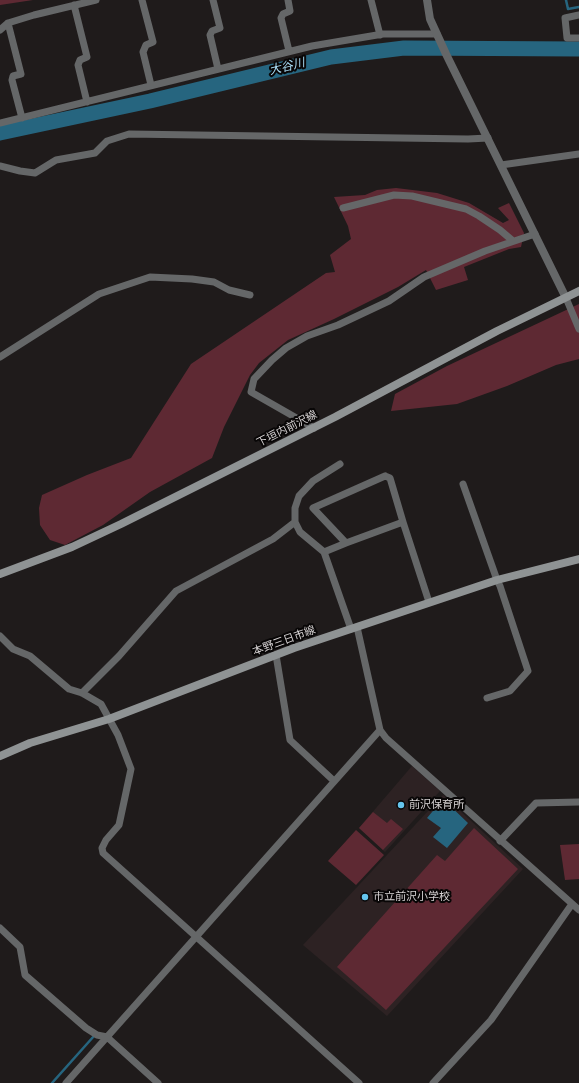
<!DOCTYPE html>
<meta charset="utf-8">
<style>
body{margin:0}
canvas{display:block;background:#1f1b1b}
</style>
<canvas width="579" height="1083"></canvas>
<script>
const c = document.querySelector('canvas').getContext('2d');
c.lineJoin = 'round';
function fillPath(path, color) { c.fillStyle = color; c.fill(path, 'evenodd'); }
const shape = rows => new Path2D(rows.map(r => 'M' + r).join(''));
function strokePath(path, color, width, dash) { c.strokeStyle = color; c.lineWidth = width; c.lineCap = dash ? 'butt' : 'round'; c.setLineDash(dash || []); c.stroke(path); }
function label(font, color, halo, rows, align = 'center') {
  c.font = font + ' "Fira Sans Condensed","Noto Sans JP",sans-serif'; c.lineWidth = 4; c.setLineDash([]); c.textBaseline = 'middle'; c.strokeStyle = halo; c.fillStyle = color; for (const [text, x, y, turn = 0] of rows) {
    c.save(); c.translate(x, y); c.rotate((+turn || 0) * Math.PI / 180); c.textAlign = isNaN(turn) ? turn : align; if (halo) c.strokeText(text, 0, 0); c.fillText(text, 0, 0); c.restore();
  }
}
fillPath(shape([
 [412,766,440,791,385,852,359,828],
 [443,795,523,869,387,1016,303,945]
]), '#2d2223');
fillPath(shape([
 [0,0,33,0,0,5],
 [396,188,437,193,469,203,503,223,509,220,498,208,509,203,524,233,521,247,509,249,464,267,468,280,436,290,426,270,398,287,334,319,288,340,259,363,250,375,224,427,212,458,150,492,103,525,65,545,50,540,40,525,39,508,42,495,87,475,131,458,191,364,326,273,335,272,330,255,351,239,348,226,334,197,365,195,377,190],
 [579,304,579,359,556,365,507,386,457,404,391,411,395,394,447,366],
 [373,812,387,823,391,819,403,829,383,850,359,828],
 [474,828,518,869,386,1010,337,967,437,855,445,861],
 [356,830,384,855,356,885,328,861],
 [579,844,579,879,565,880,560,845]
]), '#5e2933');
fillPath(shape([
 [443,799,468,823,447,848,433,837,441,828,427,818]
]), '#26657f');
strokePath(shape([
 [566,0,568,9,579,7],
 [52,1083,94,1036]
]), '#26657f', 2.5);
strokePath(shape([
 [0,133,150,101,331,57,404,48,579,49]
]), '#26657f', 15);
strokePath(shape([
 [142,0,153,42,146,45,143,52,151,85],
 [213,0,220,28,212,31,210,35,218,69],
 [288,0,290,11,283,14,281,18,289,51],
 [371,0,380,35],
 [74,5,87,57,80,60,78,65,87,102],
 [579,15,565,18,567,38,579,38],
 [8,23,21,74,13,76,12,80,22,118],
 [0,30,8,23,34,15,96,0],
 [0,123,312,46,383,34,437,34],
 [501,165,579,154],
 [0,166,20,171,35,173,56,160,95,153,107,141,129,134,468,139,488,138],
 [343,208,394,195,412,196,466,209,479,216,500,230,513,241],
 [566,298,579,329],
 [0,357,99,294,150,277,192,279,214,282,229,290,250,295],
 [314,428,251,392,254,379,272,360,286,348,307,336,338,325,389,301,424,277,485,251,535,234],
 [385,476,390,478,403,522,346,543,313,508,385,476],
 [463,484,497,580,500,586,528,671,510,691,487,698],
 [295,522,300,532,324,552,346,543],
 [403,522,429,602],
 [324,552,351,629],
 [357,627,380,730,386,738,579,910],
 [0,636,13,649,30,656,69,689,82,693,101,704,118,735,131,769,119,825,106,840,102,848,103,853,359,1083],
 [276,655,290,740,334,781],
 [82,693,119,656,176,591,273,539,295,522,295,508,299,496,313,481,340,464],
 [500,841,536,803,579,802],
 [0,928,20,947,25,975,86,1028,97,1035,107,1037,158,1083],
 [66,1083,380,730],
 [433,1083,491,1020,572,904]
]), '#656768', 7);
strokePath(shape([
 [427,0,430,19,446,54,566,298]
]), '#656768', 8);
strokePath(shape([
 [0,574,72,547,121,524,335,417,497,331,579,291],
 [0,756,30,743,109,719,294,648,497,580,579,559]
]), '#8f9394', 8);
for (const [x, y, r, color] of [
 [401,805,4,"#65c5ee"],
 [365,897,4,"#65c5ee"]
]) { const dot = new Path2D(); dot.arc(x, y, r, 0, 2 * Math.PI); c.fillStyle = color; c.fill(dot); strokePath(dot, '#080606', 1.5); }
label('11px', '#d6d2d3', '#080606', [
 ["下垣内前沢線",287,429,-27],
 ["本野三日市線",284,641,-20]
]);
label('11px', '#d6d2d3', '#080606', [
 ["前沢保育所",409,805],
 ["市立前沢小学校",373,897]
], 'left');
label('italic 12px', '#abdef6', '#080606', [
 ["大谷川",287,67,-14]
]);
</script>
